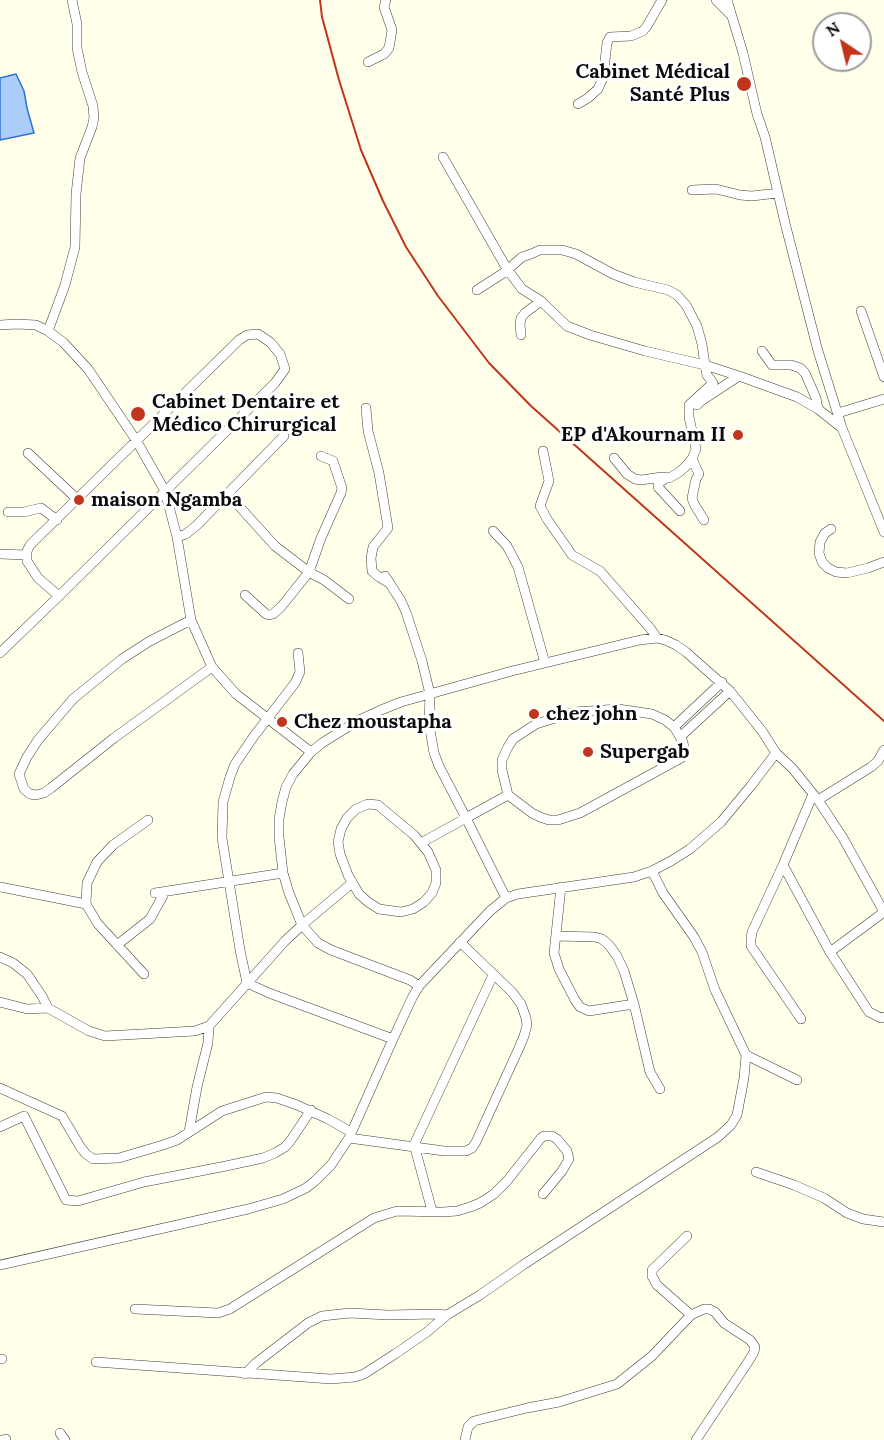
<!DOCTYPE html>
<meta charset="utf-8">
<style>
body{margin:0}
#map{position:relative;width:884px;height:1440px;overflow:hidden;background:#ffffea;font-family:Lora,serif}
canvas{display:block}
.north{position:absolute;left:812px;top:12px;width:60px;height:60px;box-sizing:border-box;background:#fff;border:2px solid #9d9d9d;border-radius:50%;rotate:325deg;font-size:16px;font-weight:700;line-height:24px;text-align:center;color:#0b0b0b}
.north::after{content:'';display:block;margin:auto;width:21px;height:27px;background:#c2351d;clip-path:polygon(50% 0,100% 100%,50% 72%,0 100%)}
</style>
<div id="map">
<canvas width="884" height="1440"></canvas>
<div class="north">N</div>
</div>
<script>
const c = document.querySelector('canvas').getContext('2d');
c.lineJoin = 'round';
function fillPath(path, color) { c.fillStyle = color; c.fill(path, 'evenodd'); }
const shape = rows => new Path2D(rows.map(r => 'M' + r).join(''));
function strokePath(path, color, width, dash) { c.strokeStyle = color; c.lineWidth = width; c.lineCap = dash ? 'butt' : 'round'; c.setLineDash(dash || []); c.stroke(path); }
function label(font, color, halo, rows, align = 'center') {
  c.font = font + ' Lora,serif'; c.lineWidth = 6; c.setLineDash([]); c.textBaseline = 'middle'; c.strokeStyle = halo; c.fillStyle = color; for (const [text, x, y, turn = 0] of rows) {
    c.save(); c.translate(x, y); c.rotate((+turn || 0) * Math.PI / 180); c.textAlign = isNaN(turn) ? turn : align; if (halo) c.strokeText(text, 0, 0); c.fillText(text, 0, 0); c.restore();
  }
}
const water = shape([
 [16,74,24,91,27,108,34,133,0,140,0,78,16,74]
]);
fillPath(water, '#abcdf9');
strokePath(water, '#2e72d4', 1.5);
const minor = shape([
 [72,0,77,24,77,48,82,72,93,106,94,118,92,127,80,158,76,194,75,247,65,285,48,331,63,342,88,369,136,440,165,491,177,537,191,620,212,667,236,694,311,752],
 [716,0,730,14],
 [727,0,743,53,757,114,765,137,785,223,818,351,842,428,884,532],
 [368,62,384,54,389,48,392,30,384,7,386,0],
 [578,104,588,98,598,89,603,78,607,43,610,37,631,36,643,31,647,26,662,0],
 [443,157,507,269,522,289,541,301,567,326,590,335,645,351,705,365,707,375,713,383,689,405,689,417,696,449,692,459,685,467,678,473,669,478,662,477,641,480,635,479,627,474,614,458],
 [692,190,716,189,740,195,752,196,778,193],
 [477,290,505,272,522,257,531,254,540,250,562,250,576,254,613,274,634,282,668,290,677,295,686,305,697,326,702,344,705,365,739,376,797,397,818,409,842,428],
 [861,311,884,377],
 [0,325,17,324,36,325,48,331],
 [521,335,520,325,521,318,525,313,541,301],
 [762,351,772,365,791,365,800,368,805,373,809,382,816,398,818,409],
 [697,405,701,401,739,376],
 [366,408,368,431,379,473,388,528,373,547,371,558,372,571,379,577,389,583],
 [838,413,884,399],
 [543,451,549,481,540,506,547,519,572,555,600,571,650,628,657,638],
 [28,453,77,499],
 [692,459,699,474,696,479,692,498,694,504,704,520],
 [666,478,658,484,658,487,680,511],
 [228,494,275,546,309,572,324,580,349,599],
 [8,512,24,512,41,508,57,520],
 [831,529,825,533,820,542,819,553,822,562,828,568,836,572,847,573,868,568,884,562],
 [493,531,507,546,518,567,545,663],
 [177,537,186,534,197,525,284,436],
 [0,554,26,555],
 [385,576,401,601,406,612,422,661,430,694,429,724,434,753,439,766,466,818,508,795],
 [245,595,266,614,269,615,273,614,281,607,309,572,321,538,341,493,342,488,333,461,321,456],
 [191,620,150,641,122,659,73,699,38,740,27,757,19,774,24,789,30,794,36,795,44,793,51,788,114,738,212,667],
 [0,653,59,596,275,383,285,369,280,354,270,342,258,334,247,335,239,340,30,545,27,551,27,561,38,578,59,596],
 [298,653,300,672,295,683,254,736,235,764,230,777,223,802,222,838,240,950,247,983,269,993,393,1039],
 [618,709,652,714,665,720,674,727,683,742,684,748,681,758,580,813,558,820,549,820,540,817,532,813,508,795,502,770,502,760,508,747,513,739,536,724,575,712,618,709],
 [674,727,722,682],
 [681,736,730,691],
 [818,800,871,767,878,761,884,750],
 [368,804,378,805,414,835,428,852,436,870,436,883,432,893,424,902,413,909,401,912,379,909,368,902,359,894,348,875,340,854,338,842,341,829,347,818,356,809,368,804],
 [421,843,466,818,506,898],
 [783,865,830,952,869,1012,881,1018,884,1017],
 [652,871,663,893,694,937,702,952,715,990,746,1055,797,1080],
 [0,887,86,904],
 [561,887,554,953,559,969,575,1000,580,1007,589,1011,634,1004],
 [155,893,283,873],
 [556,936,595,937,602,939,609,945,617,956,624,971,634,1004,650,1072,660,1089],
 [117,945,150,919,165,892],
 [830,952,884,912],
 [0,957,13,963,27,974,42,996,48,1008,89,1031,105,1036,195,1031,209,1026,285,941,302,925,352,883],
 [144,974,98,924,86,904,87,883,97,862,113,845,148,820],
 [419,986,410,980,331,950,318,943,302,925,289,893,283,873,279,837,279,819,282,802,286,787,293,774,311,752,322,743,359,720,381,710,401,702,512,671,640,640,657,638,665,640,676,645,686,652,730,691,762,731,776,753,793,769,818,800,843,838,884,912],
 [0,1002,27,1009,48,1008],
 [801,1019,751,946,751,939,752,932,783,865,813,794],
 [0,1088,62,1116,81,1148,86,1154,93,1159,119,1158,163,1145,177,1140,222,1111,266,1097,277,1098,297,1105,328,1119,351,1132],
 [0,1127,24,1116,66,1200,78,1201,144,1182,226,1166,263,1158,275,1153,285,1147,291,1140,311,1110],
 [189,1132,197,1087,208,1043,209,1026],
 [349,1138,444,1151,466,1151,472,1148,476,1142,519,1048,524,1036,527,1025,526,1018,521,1004,512,992,460,942],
 [413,1147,493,975],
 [415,1148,432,1211],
 [756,1172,794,1185,824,1198,847,1213,863,1219,884,1222],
 [687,1236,652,1270,652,1276,657,1285,691,1315],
 [0,1265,248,1209,283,1199,306,1188,315,1181,331,1165,349,1138,393,1039,412,998,419,986,490,911,506,898,518,894,634,877,652,871,671,861,690,849,721,822,750,787,776,753],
 [135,1309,218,1313,230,1309,374,1218,397,1211,443,1212,457,1211,470,1207,480,1203,494,1194,507,1181,541,1138,544,1136,552,1136,557,1139,567,1151,569,1159,562,1171,543,1194],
 [0,1359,2,1359],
 [96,1362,331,1379,355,1377,364,1374,395,1354,427,1332,447,1315,480,1295,523,1265,718,1137,731,1125,737,1115,744,1078,746,1055],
 [245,1374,256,1363,308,1323,322,1316,350,1313,388,1315,436,1314,447,1315],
 [60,1433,65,1440],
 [2,1440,6,1439],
 [465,1440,468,1427,474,1421,527,1408,559,1402,617,1384,652,1356,691,1315,704,1309,709,1309,715,1312,724,1323,750,1340,755,1347,754,1352,748,1362,696,1440]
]);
strokePath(minor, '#3e3e3e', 10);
strokePath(minor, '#fff', 9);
strokePath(shape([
 [320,0,322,17,339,80,361,150,383,201,406,247,438,296,489,363,531,406,884,721]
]), '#c2351d', 2);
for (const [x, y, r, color] of [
 [744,84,8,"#c2351d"],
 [138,414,8,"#c2351d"],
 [738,435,6,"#c2351d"],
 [79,500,6,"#c2351d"],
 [534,714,6,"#c2351d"],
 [282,722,6,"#c2351d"],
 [588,752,6,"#c2351d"]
]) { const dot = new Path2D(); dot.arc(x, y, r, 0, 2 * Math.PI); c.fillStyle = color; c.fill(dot); strokePath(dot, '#fff', 2); }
label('bold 20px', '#0b0b0b', '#fff', [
 ["Cabinet Médical",730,72,"right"],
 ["Santé Plus",730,95,"right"],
 ["Cabinet Dentaire et",152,402],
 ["Médico Chirurgical",152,425],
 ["EP d'Akournam II",726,435,"right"],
 ["maison Ngamba",91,500],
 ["chez john",546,714],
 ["Chez moustapha",294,722],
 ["Supergab",600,752]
], 'left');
</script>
